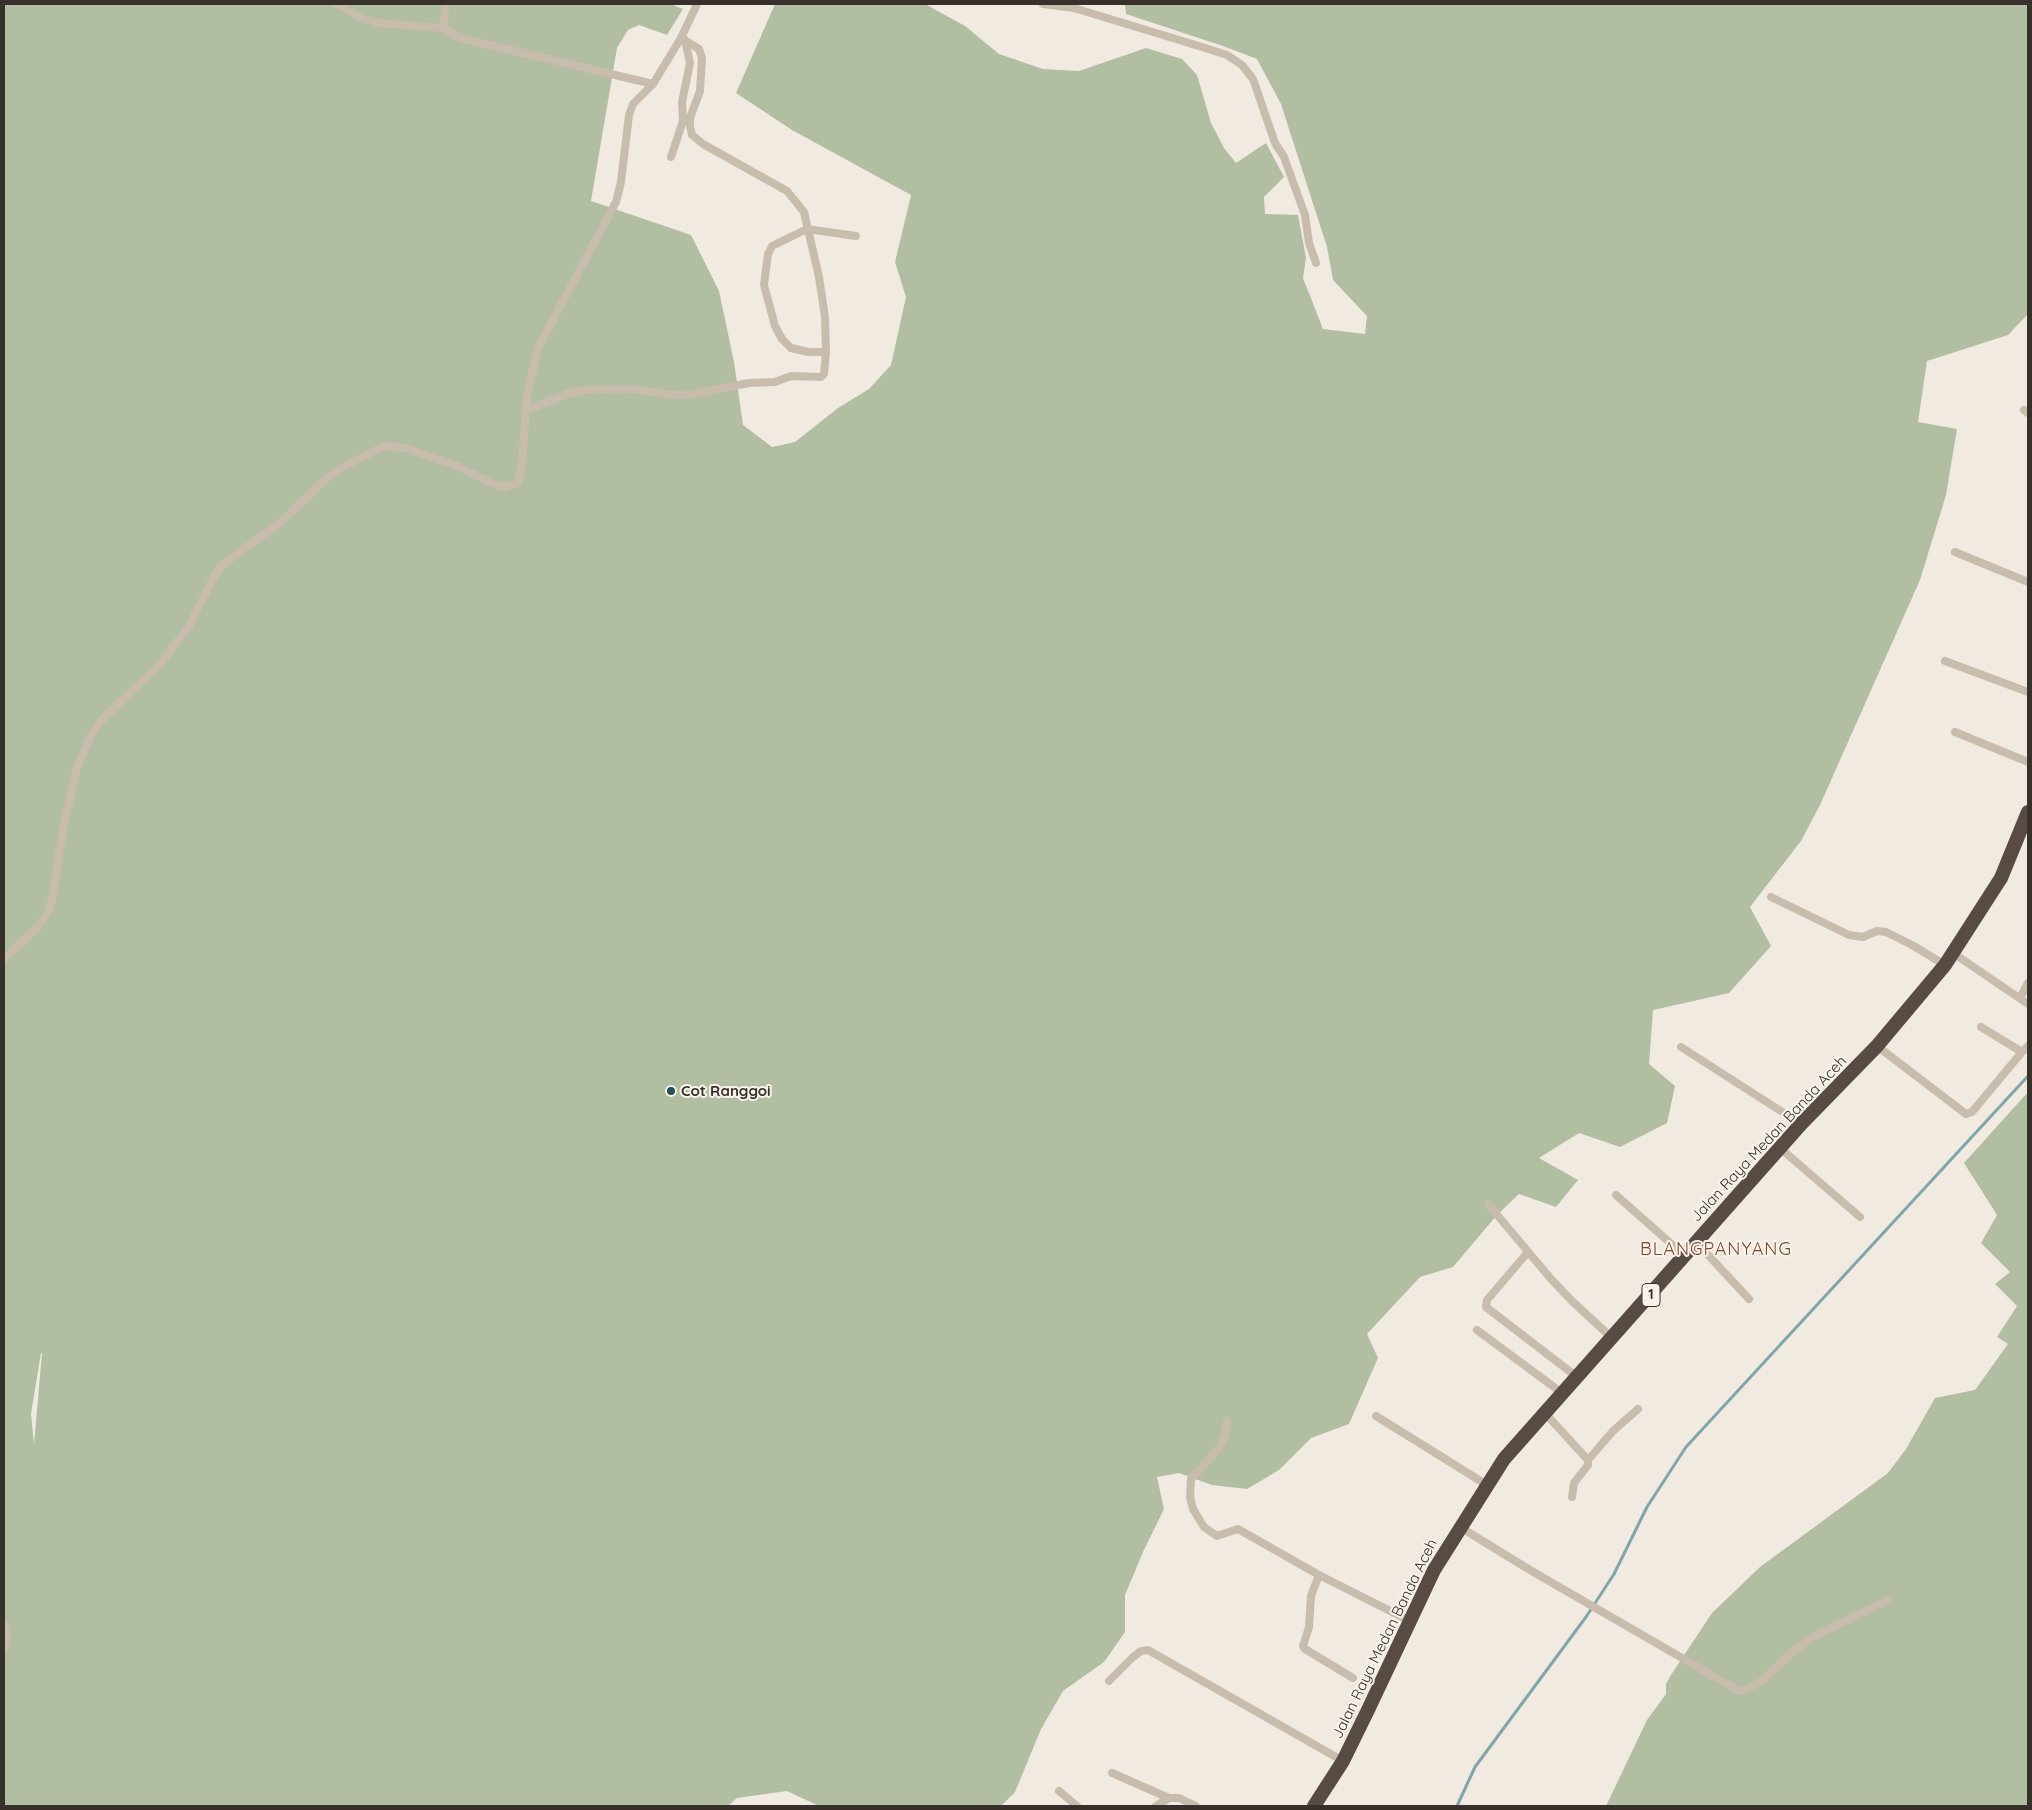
<!DOCTYPE html>
<style>
body{margin:0}
#map{position:relative;width:2032px;height:1810px;overflow:hidden;background:#f1eae0;font-family:Quicksand,sans-serif}
canvas{display:block}
.frame{position:absolute;inset:0;border:5px solid #37302b;pointer-events:none}
</style>
<div id="map">
<canvas width="2032" height="1810"></canvas>
<div class="frame"></div>
</div>
<script>
const c = document.querySelector('canvas').getContext('2d');
c.lineJoin = 'round';
function fillPath(path, color) { c.fillStyle = color; c.fill(path, 'evenodd'); }
const shape = rows => new Path2D(rows.map(r => 'M' + r).join(''));
function strokePath(path, color, width, dash) { c.strokeStyle = color; c.lineWidth = width; c.lineCap = dash ? 'butt' : 'round'; c.setLineDash(dash || []); c.stroke(path); }
function label(font, color, halo, rows, align = 'center') {
  c.font = font + ' Quicksand,sans-serif'; c.lineWidth = 4; c.setLineDash([]); c.textBaseline = 'middle'; c.strokeStyle = halo; c.fillStyle = color; for (const [text, x, y, turn = 0] of rows) {
    c.save(); c.translate(x, y); c.rotate((+turn || 0) * Math.PI / 180); c.textAlign = isNaN(turn) ? turn : align; if (halo) c.strokeText(text, 0, 0); c.fillText(text, 0, 0); c.restore();
  }
}
fillPath(shape([
 [4,4,670,4,683,9,667,35,639,25,628,30,617,48,591,201,691,235,719,291,734,362,743,425,772,447,795,442,838,408,869,389,891,365,906,297,895,262,911,195,792,130,736,93,775,4,925,4,965,26,999,54,1043,69,1079,71,1146,48,1182,59,1197,75,1211,123,1224,148,1236,163,1266,143,1284,177,1264,197,1265,214,1298,215,1306,258,1303,278,1323,329,1365,334,1367,316,1333,280,1327,247,1281,104,1257,59,1223,46,1126,14,1125,4,2028,4,2028,314,2008,335,1927,361,1918,422,1957,429,1946,495,1920,580,1820,805,1801,841,1750,907,1771,946,1729,993,1653,1010,1649,1064,1675,1086,1667,1123,1620,1147,1579,1133,1539,1158,1578,1180,1556,1207,1519,1194,1497,1215,1453,1267,1420,1277,1367,1334,1378,1358,1349,1424,1311,1438,1279,1470,1247,1489,1212,1485,1179,1473,1157,1477,1164,1509,1143,1552,1125,1595,1125,1632,1104,1662,1063,1691,1041,1729,1015,1792,1001,1806,819,1806,787,1791,737,1798,728,1806,4,1806],
 [41,1353,42,1353,34,1444,31,1414],
 [2028,1092,2028,1806,1606,1806,1647,1720,1666,1694,1666,1684,1671,1675,1712,1613,1760,1567,1888,1473,1906,1449,1935,1398,1975,1390,2008,1344,1997,1337,2017,1306,1995,1284,2010,1272,1981,1243,1997,1215,1964,1163]
]), '#b2bea1');
strokePath(shape([
 [1457,1806,1475,1767,1586,1617,1614,1574,1647,1507,1686,1447,2028,1076]
]), '#82a5ab', 3);
strokePath(shape([
 [337,4,359,17,377,23,444,28],
 [1043,4,1074,8,1202,47,1227,55,1242,65,1253,79,1275,143,1284,157,1305,215,1309,243,1316,263],
 [445,8,444,28,460,38,653,84],
 [671,157,683,121,682,102,690,63,685,40],
 [826,352,808,352,791,348,782,339,775,326,764,285,768,254,772,246,807,229,856,236],
 [526,410,568,394,585,390,633,389,673,395,687,395,749,383,775,382,791,376,821,377,824,374,826,352,825,317,819,277,804,212,787,191,703,144,692,135,690,126,690,118,700,91,702,58,699,49,681,38],
 [2024,410,2028,413],
 [1955,552,2028,582],
 [1945,661,2028,692],
 [1955,732,2028,762],
 [1771,897,1849,935,1863,937,1877,931,1886,932,1912,945,1945,965],
 [1953,953,2028,1004],
 [4,959,38,927,48,913,52,899,63,830,76,771,90,737,100,722,161,663,189,626,215,575,222,565,281,522,328,477,345,466,382,447,390,446,406,448,457,466,498,486,505,487,518,483,522,465,527,395,538,348,616,202,621,182,629,115,633,104,653,84,681,38,697,4],
 [2020,998,2028,983],
 [1981,1027,2022,1052,2028,1046],
 [1877,1046,1966,1114,1972,1112,2022,1052],
 [1681,1047,1801,1124],
 [1780,1148,1860,1217],
 [1616,1195,1685,1256],
 [1488,1204,1551,1279,1573,1302,1612,1338],
 [1696,1242,1749,1299],
 [1528,1252,1487,1300,1486,1307,1577,1377],
 [1477,1330,1562,1393],
 [1544,1412,1588,1460,1588,1465,1574,1483,1572,1497],
 [1376,1416,1487,1485],
 [1227,1421,1225,1436,1219,1448,1191,1479,1190,1497,1193,1509,1204,1527,1217,1536,1238,1529,1319,1575,1410,1621],
 [1588,1460,1613,1431,1638,1409],
 [1460,1527,1530,1570,1739,1691,1748,1689,1763,1680,1788,1656,1811,1638,1888,1600],
 [1319,1575,1311,1596,1309,1627,1303,1646,1305,1649,1353,1678],
 [4,1625,7,1639,4,1650],
 [1109,1681,1133,1657,1141,1651,1148,1650,1343,1761],
 [1112,1773,1169,1798],
 [1059,1791,1077,1806],
 [1156,1806,1169,1798,1179,1798,1196,1806]
]), '#c8bcad', 8);
strokePath(shape([
 [1314,1806,1343,1761,1368,1710,1434,1570,1504,1459,1801,1124,1877,1046,1945,965,2001,878,2028,812]
]), '#574b43', 14);
for (const [x, y, r, color] of [
 [671,1091,5,"#254d54"]
]) { const dot = new Path2D(); dot.arc(x, y, r, 0, 2 * Math.PI); c.fillStyle = color; c.fill(dot); strokePath(dot, '#f8f4ec', 2); }
for (const [x, y, w] of [
 [1651,1295,18]
]) { const box = new Path2D(); box.roundRect(x - w / 2, y - 11.5, w, 23, 4); c.fillStyle = '#f8f4ec'; c.fill(box); strokePath(box, '#37302b', 1); }
label('bold 14px', '#37302b', null, [
 ["1",1651,1295]
]);
label('bold 15px', '#37302b', '#f8f4ec', [
 ["Cot Ranggoi",681,1091]
], 'left');
label('15px', '#37302b', '#f8f4ec', [
 ["Jalan Raya Medan Banda Aceh",1769,1139,-47],
 ["Jalan Raya Medan Banda Aceh",1385,1639,-64]
]);
c.letterSpacing = '1px';
label('18px', '#7d472c', '#f8f4ec', [
 ["BLANGPANYANG",1716,1250]
]);
c.letterSpacing = '0px';
</script>
